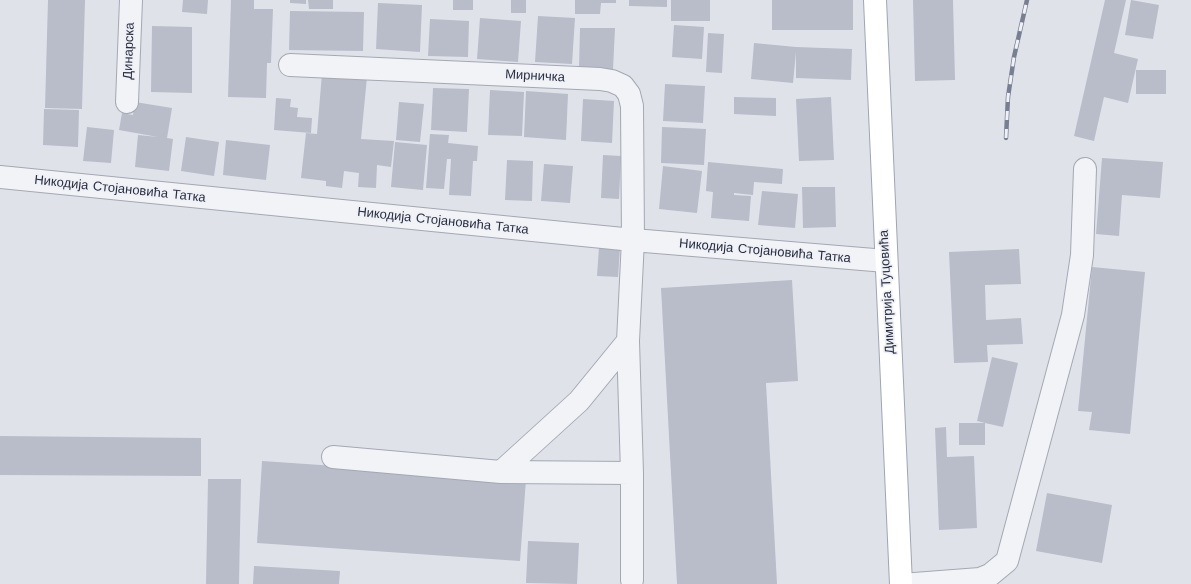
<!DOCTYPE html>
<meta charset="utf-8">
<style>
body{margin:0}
canvas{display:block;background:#dfe2e9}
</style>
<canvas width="1191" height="584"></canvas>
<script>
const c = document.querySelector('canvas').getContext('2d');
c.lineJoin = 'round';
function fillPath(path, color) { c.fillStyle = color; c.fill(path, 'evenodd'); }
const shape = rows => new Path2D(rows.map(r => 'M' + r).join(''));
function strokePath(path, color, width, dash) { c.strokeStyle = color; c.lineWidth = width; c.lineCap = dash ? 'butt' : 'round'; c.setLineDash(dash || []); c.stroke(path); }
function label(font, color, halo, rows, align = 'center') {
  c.font = font + ' "Work Sans",sans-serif'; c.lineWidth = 3.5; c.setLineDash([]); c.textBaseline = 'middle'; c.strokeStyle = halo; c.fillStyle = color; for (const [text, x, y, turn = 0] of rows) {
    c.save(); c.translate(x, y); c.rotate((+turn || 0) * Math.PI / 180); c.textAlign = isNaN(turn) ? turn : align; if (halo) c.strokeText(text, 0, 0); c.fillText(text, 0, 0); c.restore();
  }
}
fillPath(shape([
 [48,0,85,0,82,109,45,108],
 [183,0,208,0,207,14,182,12],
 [231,0,254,0,254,9,273,9,271,63,267,63,266,98,228,97],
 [290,0,306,0,306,4,290,3],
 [308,0,333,0,333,9,309,9],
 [453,0,473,0,473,10,453,10],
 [511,0,526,0,526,13,511,13],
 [575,0,616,0,616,3,601,3,600,14,575,14],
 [629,0,667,0,667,7,629,6],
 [671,0,710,0,710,21,671,21],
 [772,0,853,0,853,30,772,30],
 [913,0,953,0,955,80,915,81],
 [1105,0,1126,0,1114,53,1138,59,1128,103,1104,97,1094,141,1074,136],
 [1131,0,1159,5,1153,39,1125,35],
 [378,3,422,5,420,52,376,49],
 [290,11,364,12,363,51,289,50],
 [538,16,575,18,572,64,535,62],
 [480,18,521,21,518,62,477,59],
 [430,19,469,21,468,57,428,56],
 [674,25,704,27,702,59,672,57],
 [152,26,192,27,192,93,151,92],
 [580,28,615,28,613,70,579,69],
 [708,33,724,34,722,73,706,72],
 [754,43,796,47,852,49,851,80,796,78,796,52,793,83,751,79],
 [1136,70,1166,70,1166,94,1136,94],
 [322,73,367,77,361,139,394,141,391,167,377,165,376,188,358,187,359,173,344,171,342,188,326,186,326,181,301,178,306,133,317,134],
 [665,84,705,86,703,123,663,121],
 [433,88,469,89,467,132,431,130],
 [490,90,524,92,522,136,488,135],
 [526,91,568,94,566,140,524,137],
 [734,97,776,98,776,116,734,114],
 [831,97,834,160,799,161,796,99],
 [276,98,291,99,290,107,298,108,297,117,312,118,311,133,274,130],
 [583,99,614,101,612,143,581,141],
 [135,102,172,108,167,138,173,139,169,171,135,167,138,135,158,137,119,130,122,113,133,115],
 [399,102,424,104,420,142,396,140],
 [44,109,79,110,78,147,43,145],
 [87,127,114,130,111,163,83,161],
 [662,127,706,129,704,165,661,163],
 [430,134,449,135,448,143,478,146,477,161,473,161,471,196,449,195,451,159,447,159,444,189,426,188],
 [186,137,219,142,214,176,181,171],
 [226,140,270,145,266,180,223,175],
 [395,142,427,145,423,190,391,187],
 [603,155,621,156,619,199,601,198],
 [1102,158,1163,162,1160,198,1122,195,1119,236,1096,234],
 [507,160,533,161,532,201,505,200],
 [708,162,783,169,782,184,754,182,753,195,734,193,734,195,751,196,749,221,711,218,713,192,706,191],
 [544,164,573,166,570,203,541,201],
 [663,166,702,171,697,213,659,209],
 [802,187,835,187,836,227,803,228],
 [762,191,798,194,795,228,758,225],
 [599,247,620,248,618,277,597,276],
 [1019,249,1021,284,985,285,986,320,1021,318,1023,344,987,345,988,362,954,363,949,252],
 [1092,267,1145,272,1130,434,1089,430,1092,412,1078,411],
 [792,280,798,381,766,383,777,584,677,584,661,288],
 [992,357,1018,363,1003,427,985,423,985,445,959,445,959,423,985,423,977,421],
 [946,427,947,457,974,456,977,528,939,530,935,428],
 [0,436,201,438,201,476,0,475],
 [262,461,526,479,520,561,257,543],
 [208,479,241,479,239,584,206,584],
 [1047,493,1112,505,1102,563,1036,551],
 [528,541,579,543,577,584,526,583],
 [254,566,340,571,339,584,253,584]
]), '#b9bdc9');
const minor = shape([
 [290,65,600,79,612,81,623,86,629,94,632,106,633,240,628,341,632,473,632,580],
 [127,102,131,0],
 [0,177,633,240,886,261],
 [333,457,501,472,632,473],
 [501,472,579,401,628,341],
 [914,584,980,579,990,575,1007,561,1073,315,1082,255,1085,169]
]);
const major = shape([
 [875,0,901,584]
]);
strokePath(minor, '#a4a8b3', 24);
strokePath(major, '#9ea5b5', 24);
strokePath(minor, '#f2f3f7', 22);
strokePath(major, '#fff', 22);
const rail = shape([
 [1006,138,1008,97,1014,57,1027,0]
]);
strokePath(rail, '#787f93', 4.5);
strokePath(rail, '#eff1f6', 3, [9]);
label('13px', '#282e41', '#eff1f6', [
 ["Динарска",129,51,-88],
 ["Мирничка",535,76,3],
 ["Никодија Стојановића Татка",120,189,6],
 ["Никодија Стојановића Татка",443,221,6],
 ["Никодија Стојановића Татка",765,251,5],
 ["Димитрија Туцовића",887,292,-93]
]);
</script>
